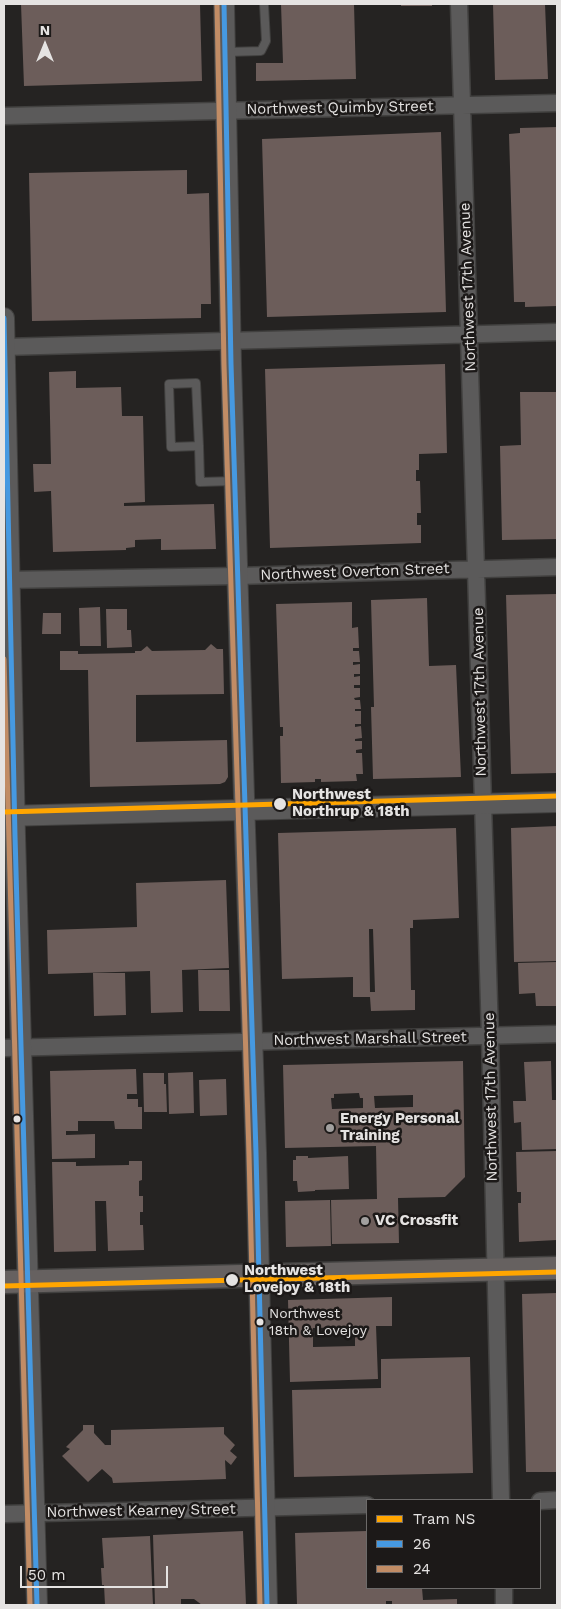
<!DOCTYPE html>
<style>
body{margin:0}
#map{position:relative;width:561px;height:1609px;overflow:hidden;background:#252322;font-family:"Work Sans",sans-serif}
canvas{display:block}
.frame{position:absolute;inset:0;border:5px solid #e5e3e2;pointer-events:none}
.legend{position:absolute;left:366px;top:1499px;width:175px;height:90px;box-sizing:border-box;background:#1c1918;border:1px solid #6c6a69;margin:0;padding:6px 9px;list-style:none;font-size:15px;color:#e5e3e2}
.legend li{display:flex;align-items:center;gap:10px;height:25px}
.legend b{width:25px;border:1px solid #6c6a69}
.north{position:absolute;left:20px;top:20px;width:50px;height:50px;-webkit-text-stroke:4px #1c1918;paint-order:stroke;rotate:0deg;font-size:14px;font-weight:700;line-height:20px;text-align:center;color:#e5e3e2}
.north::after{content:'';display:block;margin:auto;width:18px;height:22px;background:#e5e3e2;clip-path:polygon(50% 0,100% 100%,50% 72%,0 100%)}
.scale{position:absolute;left:20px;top:1566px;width:148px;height:22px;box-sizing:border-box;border:2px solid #e5e3e2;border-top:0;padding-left:6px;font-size:15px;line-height:18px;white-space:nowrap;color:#e5e3e2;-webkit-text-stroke:4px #1c1918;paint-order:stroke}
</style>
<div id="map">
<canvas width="561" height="1609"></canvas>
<div class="frame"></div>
<ul class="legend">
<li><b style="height:6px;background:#ffa500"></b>Tram NS</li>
<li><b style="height:6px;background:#4699e1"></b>26</li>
<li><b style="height:6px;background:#c18c65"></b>24</li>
</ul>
<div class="north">N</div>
<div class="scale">50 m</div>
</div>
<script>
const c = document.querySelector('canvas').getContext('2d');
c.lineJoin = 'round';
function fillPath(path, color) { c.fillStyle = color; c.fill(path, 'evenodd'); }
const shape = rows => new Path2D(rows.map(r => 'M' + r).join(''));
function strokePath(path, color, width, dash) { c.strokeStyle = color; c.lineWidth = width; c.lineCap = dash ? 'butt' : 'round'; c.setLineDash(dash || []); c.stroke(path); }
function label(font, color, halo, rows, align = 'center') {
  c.font = font + ' "Work Sans",sans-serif'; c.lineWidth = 5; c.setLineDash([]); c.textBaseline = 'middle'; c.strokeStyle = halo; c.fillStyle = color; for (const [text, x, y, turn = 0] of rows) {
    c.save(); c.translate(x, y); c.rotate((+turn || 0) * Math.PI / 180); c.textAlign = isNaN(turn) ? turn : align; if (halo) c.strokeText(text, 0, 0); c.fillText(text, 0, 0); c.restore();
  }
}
fillPath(shape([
 [21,4,200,4,202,81,24,86],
 [281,4,354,4,356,79,256,81,256,63,283,63],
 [401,4,432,4,432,6,401,6],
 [493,4,545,4,548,79,495,80],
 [557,127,557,306,525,307,525,302,514,302,509,134,520,133,520,128],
 [441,132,446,312,267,317,262,139],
 [187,170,187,194,209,193,211,304,201,304,201,318,32,321,29,173],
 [445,364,447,453,419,454,419,470,416,470,416,481,420,481,421,513,417,513,417,525,421,525,421,543,270,548,265,369],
 [76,371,76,388,121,387,122,416,143,416,145,502,124,503,124,506,214,504,216,549,161,550,161,539,135,540,135,547,126,548,126,550,53,552,51,491,34,492,33,464,51,464,49,372],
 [520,392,557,392,557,539,502,540,500,446,521,445],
 [557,594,557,773,511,774,506,595],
 [427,598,429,666,456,665,461,777,373,779,371,707,374,707,371,600],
 [352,602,352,628,358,627,359,648,353,648,353,651,359,651,360,662,353,662,353,665,360,664,360,674,354,674,354,677,360,676,360,685,354,685,354,688,360,688,360,697,354,698,355,700,360,700,361,709,355,709,355,711,361,711,361,724,355,724,355,727,361,726,362,738,355,739,355,741,362,741,362,749,356,750,356,753,362,753,363,774,356,774,357,781,321,782,321,779,315,779,315,782,281,783,280,736,283,736,283,727,280,727,276,604],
 [100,607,101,646,80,646,79,608],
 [106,609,127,609,127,630,131,630,132,647,107,648],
 [43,613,61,613,61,634,42,634],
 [211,644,217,649,223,649,224,694,136,695,136,742,227,740,228,777,225,782,220,784,90,787,88,670,60,670,60,651,78,651,78,654,135,653,135,651,141,651,147,646,152,651,205,650],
 [557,826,557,961,514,962,511,828],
 [456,828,459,918,413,920,413,928,410,928,411,990,415,990,415,1010,371,1011,370,997,353,997,353,977,282,979,278,833],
 [369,929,373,929,375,992,370,992],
 [226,880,229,968,182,970,183,1012,151,1013,150,971,48,974,47,930,137,927,136,883],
 [557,962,557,1006,536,1006,535,993,519,994,518,963],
 [198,970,229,970,230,1011,199,1011],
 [93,973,125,973,126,1015,94,1016],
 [463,1061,465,1177,445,1197,398,1198,399,1243,332,1244,331,1200,377,1199,376,1146,285,1148,283,1065],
 [359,1093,360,1098,363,1098,363,1108,332,1109,331,1098,334,1098,334,1094],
 [413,1095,413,1107,375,1108,374,1096],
 [551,1061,552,1100,557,1100,557,1149,522,1150,521,1122,514,1123,513,1101,526,1101,524,1062],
 [136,1069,137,1094,127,1094,127,1099,138,1099,138,1107,142,1107,142,1129,115,1129,114,1121,78,1121,78,1131,66,1131,66,1135,95,1134,95,1158,52,1159,50,1071],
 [193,1072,194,1113,169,1114,168,1073],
 [143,1073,164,1073,164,1084,166,1084,167,1112,144,1112],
 [226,1079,227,1115,200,1116,199,1080],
 [557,1151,557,1240,519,1242,518,1203,521,1203,521,1192,517,1192,516,1152],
 [296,1156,308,1156,308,1158,348,1156,349,1189,315,1190,315,1191,298,1192,297,1181,293,1181,293,1160,296,1160],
 [129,1161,142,1161,142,1180,139,1181,139,1196,143,1196,143,1212,140,1212,140,1225,143,1225,144,1250,108,1251,106,1201,95,1201,96,1251,54,1252,52,1162,76,1162,76,1166,129,1165],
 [330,1200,331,1246,286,1247,285,1201],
 [557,1293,557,1472,526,1472,522,1294],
 [392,1297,392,1326,376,1326,378,1379,290,1382,288,1300],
 [355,1327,355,1346,313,1347,313,1328],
 [470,1357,473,1473,294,1477,292,1390,381,1388,381,1359],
 [83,1425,94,1425,94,1433,105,1445,111,1445,111,1430,224,1427,224,1434,235,1445,230,1451,237,1457,231,1465,225,1460,226,1479,113,1483,112,1478,102,1469,88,1482,62,1456,70,1449,66,1447,83,1430],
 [243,1531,246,1605,202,1605,194,1599,181,1599,181,1605,155,1605,153,1535],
 [367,1531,367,1588,422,1588,423,1600,457,1599,457,1605,392,1605,392,1601,386,1601,386,1605,297,1605,295,1533],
 [150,1536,153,1605,105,1605,104,1585,102,1585,101,1568,104,1568,102,1538]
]), '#6c5d5a');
const service = shape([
 [227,52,261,51,266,41,264,4],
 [199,446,171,447,169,384,196,383,199,446,200,482,234,481]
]);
const minor = shape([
 [459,4,490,1036,501,1500],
 [4,116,557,103],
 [4,347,557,332],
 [4,580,237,576,557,567],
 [4,1048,557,1034],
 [540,1501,557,1500],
 [4,1514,367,1505],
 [504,1588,504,1605]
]);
const tertiary = shape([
 [224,4,231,364,245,830,256,1153,267,1605],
 [4,318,15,836,37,1605],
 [4,816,557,802]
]);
const secondary = shape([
 [4,1282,557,1268]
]);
strokePath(service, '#41403f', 10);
strokePath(minor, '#41403f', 19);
strokePath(tertiary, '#41403f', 22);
strokePath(secondary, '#41403f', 25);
strokePath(service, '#5b5a5a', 8);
strokePath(minor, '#5b5a5a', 16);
strokePath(tertiary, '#5b5a5a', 20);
strokePath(secondary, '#666160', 22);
strokePath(shape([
 [224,4,231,364,256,1153,267,1605],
 [4,318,15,836,37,1605]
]), '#4699e1', 5);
strokePath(shape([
 [217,4,224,364,249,1153,260,1605],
 [4,659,30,1605]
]), '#c18c65', 5);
strokePath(shape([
 [4,812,557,796],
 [4,1286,557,1272]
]), '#ffa500', 5);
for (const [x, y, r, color] of [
 [280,804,7,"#e5e3e2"],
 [17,1119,4.5,"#e5e3e2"],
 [330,1128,5,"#a2a09f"],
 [365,1221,5,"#a2a09f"],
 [232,1280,7,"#e5e3e2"],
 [260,1322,4.5,"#e5e3e2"]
]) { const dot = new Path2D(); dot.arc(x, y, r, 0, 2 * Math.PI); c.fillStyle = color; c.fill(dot); strokePath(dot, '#1c1918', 2); }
label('14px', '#e5e3e2', '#1c1918', [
 ["Northwest",269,1314],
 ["18th & Lovejoy",269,1331]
], 'left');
label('15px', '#e5e3e2', '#1c1918', [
 ["Northwest Quimby Street",340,108,-1],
 ["Northwest 17th Avenue",468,287,-92],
 ["Northwest Overton Street",355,572,-2],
 ["Northwest 17th Avenue",480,692,-91],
 ["Northwest Marshall Street",370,1039,-1],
 ["Northwest 17th Avenue",491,1097,-91],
 ["Northwest Kearney Street",141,1511,-1]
]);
label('bold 15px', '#e5e3e2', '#1c1918', [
 ["Northwest",292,795],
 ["Northrup & 18th",292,812],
 ["Northwest",244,1271],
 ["Lovejoy & 18th",244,1288]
], 'left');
label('bold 15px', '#e5e3e2', '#1c1918', [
 ["Energy Personal",340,1119],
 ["Training",340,1136],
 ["VC Crossfit",375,1221]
], 'left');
</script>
